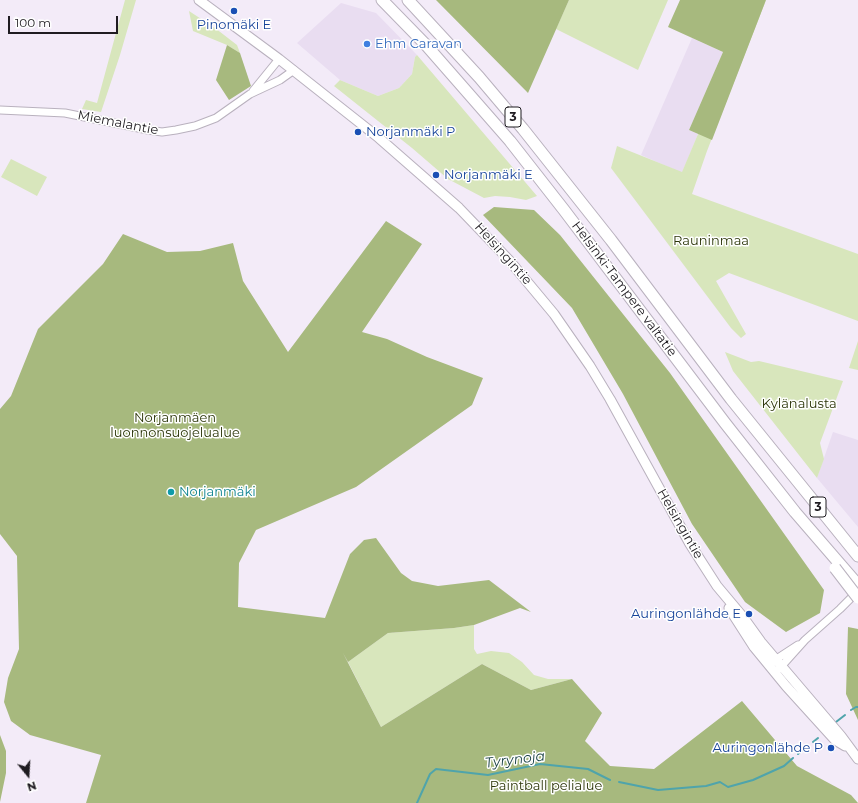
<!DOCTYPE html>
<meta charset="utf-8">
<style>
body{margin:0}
#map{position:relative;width:858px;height:803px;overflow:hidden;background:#f3ebf8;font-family:Montserrat,sans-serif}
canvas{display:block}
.north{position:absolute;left:8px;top:755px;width:40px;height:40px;-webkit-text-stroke:3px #fff;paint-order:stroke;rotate:162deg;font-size:11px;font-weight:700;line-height:16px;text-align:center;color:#1f1c21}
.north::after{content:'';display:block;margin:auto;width:14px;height:18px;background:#1f1c21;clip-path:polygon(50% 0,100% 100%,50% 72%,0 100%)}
.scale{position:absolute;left:8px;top:16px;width:110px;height:18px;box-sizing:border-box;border:2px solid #1f1c21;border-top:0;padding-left:5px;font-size:12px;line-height:14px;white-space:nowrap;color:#1f1c21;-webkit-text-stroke:3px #fff;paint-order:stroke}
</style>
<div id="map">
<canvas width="858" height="803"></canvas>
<div class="north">N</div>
<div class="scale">100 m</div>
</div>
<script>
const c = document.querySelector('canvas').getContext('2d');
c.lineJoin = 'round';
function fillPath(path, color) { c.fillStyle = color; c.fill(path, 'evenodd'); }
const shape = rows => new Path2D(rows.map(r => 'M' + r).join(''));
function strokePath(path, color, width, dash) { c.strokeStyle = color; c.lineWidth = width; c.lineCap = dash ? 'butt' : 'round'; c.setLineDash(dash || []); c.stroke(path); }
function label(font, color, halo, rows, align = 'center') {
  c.font = font + ' Montserrat,sans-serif'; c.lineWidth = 3; c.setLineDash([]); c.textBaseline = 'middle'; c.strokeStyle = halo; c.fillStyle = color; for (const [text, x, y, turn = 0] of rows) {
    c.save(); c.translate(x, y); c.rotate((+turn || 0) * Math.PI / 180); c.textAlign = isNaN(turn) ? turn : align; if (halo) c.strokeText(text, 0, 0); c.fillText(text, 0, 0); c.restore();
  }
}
fillPath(shape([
 [341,3,376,13,417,55,415,57,412,74,399,88,378,96,340,80,297,43],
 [692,38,723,52,689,130,698,134,682,173,641,155],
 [833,432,858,440,858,527,817,478]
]), '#e9ddf1');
fillPath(shape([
 [125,0,136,0,120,55,101,112,82,109,86,100,97,103],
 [569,0,668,0,638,70,556,29],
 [766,0,707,151,692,194,858,254,858,321,729,273,716,281,746,334,741,338,731,328,611,168,617,146,682,172,698,134],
 [189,11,215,28,237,45,240,53,227,45,193,31],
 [417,55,537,196,526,200,510,197,495,196,484,198,448,179,412,148,334,86,340,80,378,96,399,88,412,74,415,57],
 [11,159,47,177,37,196,1,177],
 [858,341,858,370,849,368],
 [725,352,751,362,759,361,843,381,820,443,824,459,817,478,733,371],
 [474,625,474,649,477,654,491,651,509,653,522,662,534,675,548,679,572,679,531,690,482,664,381,727,348,662,388,633,454,628]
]), '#d8e6bc');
fillPath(shape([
 [436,0,569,0,528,93],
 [680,0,766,0,712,140,689,130,723,52,668,27],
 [227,45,240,53,251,86,229,100,216,80],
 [494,207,534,210,560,235,670,373,824,590,820,613,786,632,745,602,692,524,623,394,572,308,483,215],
 [386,221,422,244,362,332,387,339,427,357,483,378,472,405,356,487,256,530,239,563,238,607,325,618,350,554,364,540,376,538,401,573,412,581,438,586,489,580,531,612,520,608,474,625,454,628,388,633,348,662,343,653,381,727,482,664,531,690,572,679,602,713,585,741,610,766,654,769,742,701,797,766,851,795,858,803,86,803,101,755,30,735,11,721,4,702,8,678,19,649,17,556,0,534,0,409,11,396,38,329,103,264,123,234,167,252,200,251,233,243,243,281,288,352],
 [848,627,858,629,858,720,846,694],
 [0,735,6,751,6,773,0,802]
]), '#a7b97e');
strokePath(shape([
 [851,710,856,707,858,707],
 [836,722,845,715],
 [813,742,818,738],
 [798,754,807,746],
 [619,782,658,790,706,786,720,782,728,787,753,780,784,766,793,758],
 [417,803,430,774,436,769,488,775,540,764,588,769,610,780]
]), '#4fa4ab', 2);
const minor = shape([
 [253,91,279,59],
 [0,110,65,113,148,130,162,132,176,130,195,126,216,118,250,94,280,80,294,70],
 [772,662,798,645],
 [779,669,805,640,840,609,857,592]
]);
const major = shape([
 [199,0,279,59,379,138,459,208,509,260,554,314,590,366,610,399,690,544,717,586,743,617,761,642,841,736,858,759],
 [729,608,754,647,786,686,835,740,845,746]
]);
const highway = shape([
 [382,0,426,45,510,141,564,210,725,423,795,512,858,585],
 [408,0,479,77,523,129,611,240,731,399,858,556]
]);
strokePath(minor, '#b9b1be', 9);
strokePath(major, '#b9b1be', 11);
strokePath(highway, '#b9b1be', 13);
strokePath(minor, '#fff', 7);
strokePath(major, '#fff', 9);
strokePath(highway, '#fff', 11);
const highwayBridge = shape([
 [835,568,858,598]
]);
strokePath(highwayBridge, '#b9b1be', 13, []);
strokePath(highwayBridge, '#fff', 11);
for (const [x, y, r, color] of [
 [234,11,4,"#1a4fb4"],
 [367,44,4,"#3f7fe0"],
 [358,132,4,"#1a4fb4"],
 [436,175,4,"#1a4fb4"],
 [171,492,4,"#0f9aa8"],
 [749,614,4,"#1a4fb4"],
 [831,748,4,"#1a4fb4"]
]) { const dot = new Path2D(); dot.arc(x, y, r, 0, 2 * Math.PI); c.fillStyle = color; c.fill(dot); strokePath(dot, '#fff', 1.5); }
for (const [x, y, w] of [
 [513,117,16],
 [818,507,16]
]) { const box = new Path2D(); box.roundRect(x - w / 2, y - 10, w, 20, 3); c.fillStyle = '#fff'; c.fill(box); strokePath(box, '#1f1c21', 1); }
label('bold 12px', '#1f1c21', null, [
 ["3",513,117],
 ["3",818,507]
]);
label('13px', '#164399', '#fff', [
 ["Pinomäki E",234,25,"center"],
 ["Norjanmäki P",366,132],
 ["Norjanmäki E",444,175],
 ["Auringonlähde E",741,614,"right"],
 ["Auringonlähde P",823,748,"right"]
], 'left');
label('13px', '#366cbe', '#fff', [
 ["Ehm Caravan",375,44]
], 'left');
label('13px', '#1f1c21', '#fff', [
 ["Miemalantie",118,123,11],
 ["Helsingintie",503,254,48],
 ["Helsinki-Tampere valtatie",624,289,53],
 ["Helsingintie",680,524,60]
]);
label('13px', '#2b3508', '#fff', [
 ["Rauninmaa",711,241],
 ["Kylänalusta",799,404],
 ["Norjanmäen",175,418],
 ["luonnonsuojelualue",175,433],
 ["Paintball pelialue",546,786]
]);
label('13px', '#0d838f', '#fff', [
 ["Norjanmäki",179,492]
], 'left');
label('italic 14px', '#1c4347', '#fff', [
 ["Tyrynoja",515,760,-7]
]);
</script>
